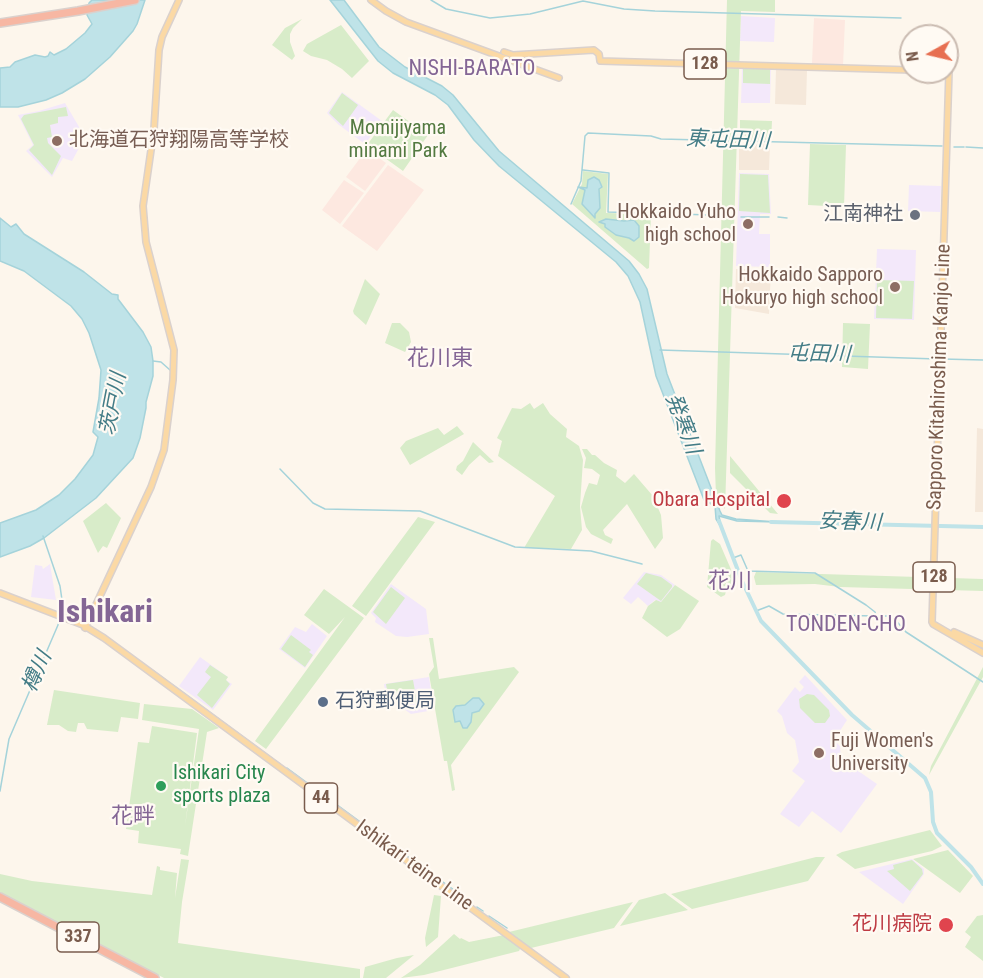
<!DOCTYPE html>
<meta charset="utf-8">
<style>
body{margin:0}
#map{position:relative;width:983px;height:978px;overflow:hidden;background:#fdf6ec;font-family:"Roboto Condensed",sans-serif}
canvas{display:block}
.north{position:absolute;left:899px;top:24px;width:60px;height:60px;box-sizing:border-box;background:#fffaf3;border:2px solid #cabbb1;border-radius:50%;rotate:262deg;font-size:16px;font-weight:700;line-height:24px;text-align:center;color:#7a5c4d}
.north::after{content:'';display:block;margin:auto;width:21px;height:27px;background:#e76f51;clip-path:polygon(50% 0,100% 100%,50% 72%,0 100%)}
</style>
<div id="map">
<canvas width="983" height="978"></canvas>
<div class="north">N</div>
</div>
<script>
const c = document.querySelector('canvas').getContext('2d');
c.lineJoin = 'round';
function fillPath(path, color) { c.fillStyle = color; c.fill(path, 'evenodd'); }
const shape = rows => new Path2D(rows.map(r => 'M' + r).join(''));
function strokePath(path, color, width, dash) { c.strokeStyle = color; c.lineWidth = width; c.lineCap = dash ? 'butt' : 'round'; c.setLineDash(dash || []); c.stroke(path); }
function label(font, color, halo, rows, align = 'center') {
  c.font = font + ' "Roboto Condensed","Noto Sans JP",sans-serif'; c.lineWidth = 4.5; c.setLineDash([]); c.textBaseline = 'middle'; c.strokeStyle = halo; c.fillStyle = color; for (const [text, x, y, turn = 0] of rows) {
    c.save(); c.translate(x, y); c.rotate((+turn || 0) * Math.PI / 180); c.textAlign = isNaN(turn) ? turn : align; if (halo) c.strokeText(text, 0, 0); c.fillText(text, 0, 0); c.restore();
  }
}
fillPath(shape([
 [776,69,807,70,806,105,775,104],
 [739,143,770,144,769,170,739,170],
 [736,269,771,270,769,314,735,308],
 [977,428,983,429,983,512,975,512]
]), '#f5e8da');
fillPath(shape([
 [814,18,845,20,843,66,814,65,812,63],
 [367,149,386,163,365,191,346,177],
 [388,165,424,190,377,251,342,226],
 [344,180,364,193,340,224,322,210]
]), '#fde8e0');
fillPath(shape([
 [741,16,775,18,774,42,740,41],
 [742,67,771,68,770,103,741,103],
 [342,92,382,121,365,144,339,125,327,113],
 [65,103,85,137,72,161,63,158,52,177,26,151,33,145,18,115,39,111],
 [739,173,769,174,771,214,760,214,759,234,770,234,770,267,736,266],
 [909,185,941,186,940,212,908,211],
 [877,249,916,250,914,320,874,319],
 [50,564,56,600,31,597,35,565,42,566,43,569],
 [644,572,661,575,675,585,661,602,655,600,648,606,638,597,631,604,623,598],
 [391,584,426,609,429,634,407,637,396,636,375,622,376,618,371,613],
 [312,624,327,636,305,668,279,649,295,627,306,632],
 [200,657,228,677,226,680,232,684,213,710,179,686],
 [805,675,847,720,834,740,840,746,841,759,877,784,841,833,812,811,799,827,780,814,805,781,792,771,799,762,795,740,787,733,782,716,777,711,795,687,800,692,804,687,799,682],
 [429,677,434,710,411,714,386,696,384,684],
 [912,859,924,869,924,874,903,904,859,872]
]), '#f3e8fa');
fillPath(shape([
 [727,0,775,0,775,12,741,11,725,509,716,497,715,468],
 [302,19,293,28,290,34,290,42,295,56,292,60,272,45,285,28],
 [341,25,369,61,352,78,342,69,327,60,311,56,303,51,307,44],
 [743,68,770,69,770,84,743,83],
 [342,93,358,105,343,126,329,113],
 [66,107,68,116,58,117,58,123,50,125,52,137,47,138,48,143,61,156,52,175,29,150,34,145,21,119,24,115],
 [393,110,428,135,403,171,367,145],
 [740,120,772,121,771,141,740,140],
 [810,144,846,145,844,207,808,205],
 [583,171,608,174,606,213,651,214,649,268,647,269,572,204,582,184],
 [740,174,768,175,770,213,739,211],
 [365,279,380,294,366,325,354,314,353,311],
 [877,280,914,281,912,319,876,318],
 [392,323,400,323,409,332,411,342,405,352,385,343],
 [843,323,870,324,868,369,842,367],
 [530,403,534,409,543,403,550,414,567,429,566,437,579,446,583,460,580,506,582,530,571,549,524,548,555,496,498,456,502,441,497,438,512,408,521,409],
 [457,426,464,434,410,465,400,448,406,441,438,428,444,435],
 [473,442,494,462,489,463,480,455,469,465,462,475,456,470,457,466,463,461],
 [582,449,587,449,592,455,595,455,604,463,617,470,616,476,625,483,634,474,653,496,661,515,663,538,655,549,627,504,603,530,605,535,613,539,611,544,591,534,586,527,581,507,585,493,589,483,597,485,600,475,592,469,584,468,586,458],
 [730,456,740,468,778,514,770,513,730,473],
 [106,503,121,518,107,548,103,546,98,553,83,521],
 [418,517,435,522,366,616,352,606],
 [713,539,720,544,736,581,731,586,729,583,726,584,724,589,726,591,725,595,721,597,707,587,711,541],
 [756,572,983,579,983,591,840,587,815,584,756,585,754,577],
 [646,573,661,577,672,585,672,587,661,601,637,584],
 [675,585,699,601,680,629,667,637,642,618,648,606,656,600,661,602],
 [391,587,405,598,386,624,373,612],
 [324,589,364,618,266,749,255,741,345,617,329,634,304,615],
 [291,635,311,650,309,652,313,655,305,667,281,649],
 [429,638,433,638,439,679,514,667,519,672,451,765,455,790,452,791,447,761,444,761,429,674,434,667],
 [210,665,228,677,226,680,230,684,212,708,197,695,211,677,205,672],
 [983,667,983,677,929,775,931,766],
 [413,680,417,702,402,705,388,696,386,684],
 [54,690,140,703,138,719,121,717,118,732,87,729,84,723,78,723,76,732,68,731,59,725,47,725],
 [807,694,814,695,829,710,830,716,825,723,815,723,800,708,799,699],
 [144,704,192,709,219,728,207,732,188,856,180,854,181,849,138,843,139,831,126,829,138,742,149,743,152,726,197,733,185,826,199,729,142,720],
 [930,830,942,846,932,851,855,869,836,855,842,852],
 [948,850,973,876,960,893,913,859],
 [816,857,825,857,808,881,692,909,671,894],
 [181,859,189,860,182,902,178,943,360,969,360,978,164,978,0,893,0,874,32,881,152,895,157,866,160,867,160,870,177,873,175,898],
 [912,860,922,869,923,874,910,891,887,871,894,869,893,865],
 [665,893,688,910,620,926,639,900],
 [434,895,441,896,438,937,426,947,425,938],
 [633,902,614,928,531,948,509,932],
 [983,915,983,961,965,947,971,937,965,932,977,916],
 [454,934,460,939,461,938,469,942,504,935,521,947,519,951,424,975,401,978,420,965],
 [414,955,386,978,363,978,365,967,397,958]
]), '#d8ecc9');
const water = shape([
 [92,0,145,0,137,24,133,31,110,57,85,79,62,93,46,100,18,107,0,107,0,68,10,67,15,62,35,55,45,57,48,56,50,52,54,55,66,49,85,33,92,24,87,15,89,3,92,0],
 [330,0,344,0,379,47,405,67,442,86,453,95,499,151,629,261,639,274,647,289,667,374,720,511,722,515,736,519,777,522,737,521,719,516,721,527,716,519,715,506,704,500,656,376,640,302,628,276,616,262,499,166,474,140,448,105,435,95,393,73,378,61,330,0],
 [594,177,599,180,602,187,599,189,600,208,595,214,595,218,582,204,585,190,578,187,587,188,588,180,594,177],
 [0,218,11,227,16,224,24,234,84,272,112,294,118,295,118,299,143,332,151,347,153,361,153,376,146,402,146,408,140,438,133,458,96,498,44,538,30,546,0,557,0,523,36,510,59,495,75,479,93,455,98,437,93,432,99,398,101,370,89,333,82,319,71,306,24,271,0,261,0,218],
 [606,219,624,221,634,220,639,226,639,237,634,241,629,238,616,235,605,227,605,224,599,222,606,219],
 [473,698,479,698,484,704,479,711,472,713,471,722,467,728,463,728,460,721,455,722,453,710,456,706,465,705,473,698]
]);
fillPath(water, '#bfe3e8');
strokePath(water, '#a5d3da', 1.5);
strokePath(shape([
 [431,0,446,9,490,18,530,14,583,1,624,9,655,11,901,18],
 [954,147,964,147],
 [966,147,983,148],
 [583,170,609,173,608,212,649,213],
 [571,204,581,181,585,136,588,133,651,136,661,139,942,146],
 [654,213,735,216],
 [741,217,769,217],
 [778,217,787,218],
 [660,350,937,359],
 [942,359,983,360],
 [153,361,161,362,170,370],
 [280,469,313,503,325,509,420,511,515,547,591,551,642,564],
 [733,558,741,555,748,571,815,573,866,605,875,612,876,616,892,616,906,632,983,682],
 [756,611,769,606,783,614,875,616],
 [151,669,280,764],
 [287,768,389,843],
 [0,791,9,739,58,625,62,600,60,586,43,536],
 [393,846,468,900],
 [477,907,483,911],
 [489,916,507,928]
]), '#a5d3da', 1.5);
strokePath(shape([
 [719,521,742,581,761,621,852,715,925,778,931,792,933,822,937,833,971,867,983,884],
 [771,522,983,527]
]), '#bfe3e8', 4);
const major = shape([
 [371,0,386,11,406,22,559,78],
 [504,52,513,55,594,50,599,54,600,61,911,70],
 [949,71,932,622,933,624,983,653],
 [0,593,83,625,104,638,566,978],
 [85,628,151,487,164,450,173,380,174,350,146,242,143,206,154,129,159,50,162,37,179,0],
 [954,632,983,645]
]);
const highway = shape([
 [0,23,78,11,135,0],
 [0,897,155,978]
]);
strokePath(major, '#dad1cd', 8);
strokePath(highway, '#dad1cd', 10);
strokePath(major, '#fbd9a5', 5);
strokePath(highway, '#f7b7a3', 7);
for (const [x, y, r, color] of [
 [57,141,6,"#8d6e63"],
 [915,215,6,"#6b7280"],
 [748,224,6,"#8d6e63"],
 [895,287,6,"#8d6e63"],
 [784,501,8,"#e0444e"],
 [323,702,6,"#5c6f8a"],
 [819,753,6,"#8d6e63"],
 [161,786,6,"#2e9e5b"],
 [946,925,8,"#e0444e"]
]) { const dot = new Path2D(); dot.arc(x, y, r, 0, 2 * Math.PI); c.fillStyle = color; c.fill(dot); strokePath(dot, '#fffaf3', 2); }
for (const [x, y, w] of [
 [705,64,42],
 [934,577,42],
 [321,798,33],
 [78,937,42]
]) { const box = new Path2D(); box.roundRect(x - w / 2, y - 15, w, 30, 4.5); c.fillStyle = '#fffaf3'; c.fill(box); strokePath(box, '#7a5c4d', 1.5); }
label('bold 18px', '#7a5c4d', null, [
 ["128",705,64],
 ["128",934,577],
 ["44",321,798],
 ["337",78,937]
]);
label('20px', '#537a41', '#fffaf3', [
 ["Momijiyama",398,129],
 ["minami Park",398,152]
]);
label('20px', '#785e54', '#fffaf3', [
 ["北海道石狩翔陽高等学校",69,141],
 ["Hokkaido Yuho",736,213,"right"],
 ["high school",736,236,"right"],
 ["Hokkaido Sapporo",883,276,"right"],
 ["Hokuryo high school",883,299,"right"],
 ["Fuji Women's",831,742],
 ["University",831,765]
], 'left');
label('20px', '#5b616d', '#fffaf3', [
 ["江南神社",903,215]
], 'right');
label('20px', '#7a5c4d', '#fffaf3', [
 ["Sapporo Kitahiroshima Kanjo Line",940,377,-88],
 ["Ishikari teine Line",414,866,36]
]);
label('20px', '#be3a42', '#fffaf3', [
 ["Obara Hospital",770,501],
 ["花川病院",932,925]
], 'right');
label('20px', '#4e5e75', '#fffaf3', [
 ["石狩郵便局",335,702]
], 'left');
label('20px', '#27864d', '#fffaf3', [
 ["Ishikari City",173,774],
 ["sports plaza",173,797]
], 'left');
label('italic 21px', '#437c86', '#fffaf3', [
 ["東屯田川",728,141,2],
 ["屯田川",819,355,2],
 ["茨戸川",114,404,-79],
 ["発寒川",682,424,69],
 ["安春川",850,523,2],
 ["樽川",38,672,-66]
]);
label('22px', '#846695', '#fffaf3', [
 ["NISHI-BARATO",472,69],
 ["花川東",440,359],
 ["花川",730,582],
 ["TONDEN-CHO",846,625],
 ["花畔",133,817]
]);
label('bold 32px', '#846695', '#fffaf3', [
 ["Ishikari",105,614]
]);
</script>
